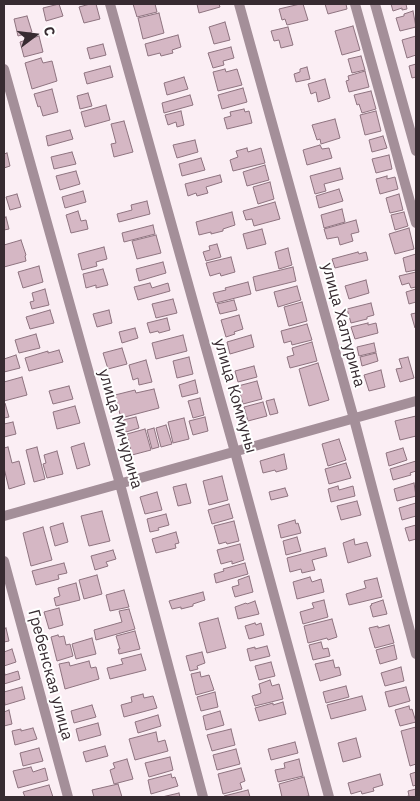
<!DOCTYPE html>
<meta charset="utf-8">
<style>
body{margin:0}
#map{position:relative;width:420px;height:801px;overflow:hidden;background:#fbeef4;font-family:"IBM Plex Sans",sans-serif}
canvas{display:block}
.frame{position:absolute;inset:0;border:5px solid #372b31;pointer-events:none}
.north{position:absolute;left:10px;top:10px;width:50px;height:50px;-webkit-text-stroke:4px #fff;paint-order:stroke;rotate:75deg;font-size:14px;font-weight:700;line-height:20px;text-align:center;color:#372b31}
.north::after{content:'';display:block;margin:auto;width:18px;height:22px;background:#372b31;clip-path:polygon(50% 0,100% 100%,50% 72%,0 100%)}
</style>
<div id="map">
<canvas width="420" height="801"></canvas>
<div class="frame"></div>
<div class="north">С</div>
</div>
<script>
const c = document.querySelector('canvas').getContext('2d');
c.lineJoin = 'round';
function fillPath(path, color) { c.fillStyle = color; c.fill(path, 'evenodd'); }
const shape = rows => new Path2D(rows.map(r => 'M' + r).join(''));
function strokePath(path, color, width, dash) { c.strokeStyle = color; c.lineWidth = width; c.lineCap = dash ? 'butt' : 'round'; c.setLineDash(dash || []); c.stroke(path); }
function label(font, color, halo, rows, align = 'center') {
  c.font = font + ' "IBM Plex Sans",sans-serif'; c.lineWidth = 4; c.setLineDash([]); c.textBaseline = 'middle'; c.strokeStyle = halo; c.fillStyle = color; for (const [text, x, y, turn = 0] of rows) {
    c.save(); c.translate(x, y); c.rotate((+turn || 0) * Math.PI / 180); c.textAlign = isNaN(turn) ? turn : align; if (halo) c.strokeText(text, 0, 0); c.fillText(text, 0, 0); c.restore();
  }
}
const building = shape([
 [59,4,63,16,46,21,43,8,59,4],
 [90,4,96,4,100,19,84,23,79,7,90,4],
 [133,4,155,4,157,12,137,17,133,4],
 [197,4,219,4,220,7,199,13,197,4],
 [300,4,303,4,308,20,287,25,285,19,282,20,279,9,300,4],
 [325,4,346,4,347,9,328,14,325,4],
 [391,4,406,4,407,9,402,10,402,8,393,11,391,4],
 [413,11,416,27,400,31,396,18,404,16,404,14,413,11],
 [159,13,164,33,143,39,138,18,159,13],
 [27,16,32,32,18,36,14,19,27,16],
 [225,22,230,40,214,44,209,27,225,22],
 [353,26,360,50,342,55,335,31,353,26],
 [288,27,293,45,281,48,279,40,274,41,271,31,288,27],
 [178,35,181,47,172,50,173,53,161,56,160,53,148,56,145,44,178,35],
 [39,36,43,52,24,57,20,42,39,36],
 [416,36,416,55,407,58,402,40,416,36],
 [103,44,106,55,90,59,87,48,103,44],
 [231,47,234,58,223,61,224,65,213,68,208,53,231,47],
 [361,56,365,70,352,73,348,59,361,56],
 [41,58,43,63,52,61,57,81,32,89,25,63,41,58],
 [416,64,416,77,412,78,409,66,416,64],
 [110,66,113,77,87,84,84,73,110,66],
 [307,67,310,79,296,82,294,74,300,72,300,69,307,67],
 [225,69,226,72,237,69,242,85,218,91,213,72,225,69],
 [365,71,369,87,349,92,346,81,349,80,348,76,365,71],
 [184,77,188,89,167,95,164,83,184,77],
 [325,79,330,98,318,102,316,92,311,94,308,84,325,79],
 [243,88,247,102,222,109,218,95,243,88],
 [52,89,58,112,43,116,40,106,38,107,34,94,52,89],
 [371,91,376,109,362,113,359,104,357,105,354,95,371,91],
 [88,93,92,106,80,109,77,96,88,93],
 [190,95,193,105,164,113,162,103,190,95],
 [106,105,110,120,85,127,81,112,106,105],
 [244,109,245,112,249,111,252,123,227,129,224,118,231,116,230,112,244,109],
 [181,111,184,125,177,127,176,122,168,125,165,115,181,111],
 [376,111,381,131,365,135,360,115,376,111],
 [335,119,340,138,321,144,320,139,317,140,312,125,335,119],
 [124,121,133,152,114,157,111,144,116,143,111,124,124,121],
 [70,130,73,139,48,146,46,136,70,130],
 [383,136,387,148,372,152,369,140,383,136],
 [195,140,198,152,177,158,173,145,195,140],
 [320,145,322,149,329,148,332,158,307,165,303,150,320,145],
 [247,148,248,152,261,148,265,163,233,171,230,160,238,157,236,151,247,148],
 [72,152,76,164,54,169,51,157,72,152],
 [7,153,10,166,4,168,4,154,7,153],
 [389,155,392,169,376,173,372,159,389,155],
 [201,158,205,170,182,176,179,164,201,158],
 [265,165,269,180,247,186,243,172,265,165],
 [340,168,343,179,324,184,326,191,315,194,310,176,340,168],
 [76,171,80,184,60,190,56,176,76,171],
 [220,175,222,182,206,187,208,193,197,196,196,193,188,196,185,184,220,175],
 [387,176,387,179,395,177,398,189,380,194,376,179,387,176],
 [270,182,274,199,258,204,253,187,270,182],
 [339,189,343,201,319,208,316,196,339,189],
 [83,191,86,202,65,208,62,197,83,191],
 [17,194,21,207,10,210,6,197,17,194],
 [399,194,403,210,390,213,386,198,399,194],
 [147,201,150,214,119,222,117,214,132,210,131,205,147,201],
 [275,202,280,219,254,226,252,219,246,220,243,211,275,202],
 [342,209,345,222,324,228,321,215,342,209],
 [78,211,81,221,86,220,88,229,71,233,66,215,78,211],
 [232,212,235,225,223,229,223,231,211,234,211,232,199,235,196,222,232,212],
 [404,212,408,226,395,230,391,215,404,212],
 [6,217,9,229,4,230,4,218,6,217],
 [356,220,359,232,351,234,353,241,340,245,338,237,327,239,324,229,356,220],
 [153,225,155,234,124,242,122,233,153,225],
 [409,228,414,249,395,254,389,234,409,228],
 [262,229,266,244,247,249,243,234,262,229],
 [156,235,161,253,137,259,132,241,156,235],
 [21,240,26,255,25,256,26,261,4,267,4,245,21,240],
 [217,244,221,257,206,261,203,252,210,250,209,246,217,244],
 [104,247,107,259,96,262,97,266,82,270,78,254,104,247],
 [288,248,292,265,279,269,275,252,288,248],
 [358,252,359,254,366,252,368,260,335,268,332,259,358,252],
 [416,254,416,270,406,272,403,258,416,254],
 [231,257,235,272,221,276,220,273,210,276,206,263,231,257],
 [163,262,166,273,139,281,136,269,163,262],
 [39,266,43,282,23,288,18,272,39,266],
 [293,267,296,281,256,291,253,277,293,267],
 [103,269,108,285,96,288,96,285,86,288,83,274,103,269],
 [416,272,416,287,411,288,409,283,402,285,399,276,416,272],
 [366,280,369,293,349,299,345,286,366,280],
 [248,282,251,294,216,303,213,293,226,290,225,288,248,282],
 [150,283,152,288,168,283,170,291,138,300,134,287,150,283],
 [297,286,301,300,278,307,274,292,297,286],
 [45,289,49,305,32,309,30,302,34,301,32,293,45,289],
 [416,289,416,302,409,304,406,292,416,289],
 [173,299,177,313,156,318,152,304,173,299],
 [234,300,237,310,220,314,217,304,234,300],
 [302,302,307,321,289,326,284,307,302,302],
 [371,303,374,315,367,317,367,319,351,323,347,309,371,303],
 [50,310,54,323,30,329,26,317,50,310],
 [109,310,112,323,97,327,93,314,109,310],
 [416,313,416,328,415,328,411,314,416,313],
 [239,315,243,329,234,332,235,334,226,337,221,320,239,315],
 [167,318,170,330,159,333,158,331,150,333,147,323,167,318],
 [368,323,368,325,376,323,378,333,355,339,351,327,368,323],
 [307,324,312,340,292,345,291,341,284,343,281,331,307,324],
 [135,328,138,338,122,343,119,332,135,328],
 [36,334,40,348,19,353,15,340,36,334],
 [183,335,187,351,156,359,152,343,183,335],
 [251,335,254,347,230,354,227,342,251,335],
 [312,342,317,361,290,368,287,357,294,355,292,348,312,342],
 [374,343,376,352,359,356,357,347,374,343],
 [122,348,127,364,108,369,103,353,122,348],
 [59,350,63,362,29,371,25,358,48,351,48,353,59,350],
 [376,353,378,361,362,366,360,357,376,353],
 [16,355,20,368,4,372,4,359,16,355],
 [189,357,193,374,177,378,173,361,189,357],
 [408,357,414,378,400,382,396,369,402,368,399,359,408,357],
 [146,360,152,382,139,385,138,378,133,380,129,365,146,360],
 [318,363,329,400,309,406,299,369,318,363],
 [254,366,257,377,238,382,235,371,254,366],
 [381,370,385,387,369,391,364,375,381,370],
 [22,377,27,395,4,401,4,382,22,377],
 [195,380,198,393,182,397,179,385,195,380],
 [257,381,262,399,243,404,238,386,257,381],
 [69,386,73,399,53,404,49,391,69,386],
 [154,389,159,408,121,418,115,395,135,390,136,393,154,389],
 [200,398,204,415,193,418,188,401,200,398],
 [274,399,278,413,270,415,266,401,274,399],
 [263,402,267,416,248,421,244,407,263,402],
 [4,403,5,403,9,417,4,418,4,403],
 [75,406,80,423,57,429,53,412,75,406],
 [416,416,416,436,400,440,395,421,416,416],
 [136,417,139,428,126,432,123,420,136,417],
 [205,417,208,431,193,435,189,421,205,417],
 [184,418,189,439,173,443,168,422,184,418],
 [13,422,16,434,4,437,4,424,13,422],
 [166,425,172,444,161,447,156,428,166,425],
 [154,428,159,447,152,449,147,430,154,428],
 [145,429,151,450,132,455,127,434,145,429],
 [339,439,346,460,328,466,322,444,339,439],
 [84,443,90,465,77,469,71,447,84,443],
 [8,447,12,463,19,461,25,484,9,489,4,468,4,448,8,447],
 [37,447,45,479,34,482,26,450,37,447],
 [403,448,407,460,389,466,386,453,403,448],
 [57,451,63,474,47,478,43,464,46,463,44,455,57,451],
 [284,454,287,469,276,472,275,470,263,473,260,461,284,454],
 [416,461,416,471,410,473,411,475,393,480,390,469,416,461],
 [346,463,351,478,329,484,325,469,346,463],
 [222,476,228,500,209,505,203,481,222,476],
 [414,483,416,496,397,501,394,489,414,483],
 [186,484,191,503,178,506,173,487,186,484],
 [338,486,339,490,353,486,355,496,331,502,328,489,338,486],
 [285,488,288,496,271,500,269,492,285,488],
 [157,492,162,510,145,514,140,497,157,492],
 [357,501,361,515,341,520,337,506,357,501],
 [416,503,416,516,402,520,399,508,416,503],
 [229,504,233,518,212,524,208,510,229,504],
 [102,511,110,541,89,546,81,516,102,511],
 [166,514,169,525,158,528,159,530,150,532,147,519,166,514],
 [295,520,296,524,298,523,301,533,281,538,278,525,295,520],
 [234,521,239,541,227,544,226,542,219,544,214,526,234,521],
 [63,523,68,542,55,546,50,527,63,523],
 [416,525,416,539,409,541,405,528,416,525],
 [43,527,52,560,31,566,23,533,43,527],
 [176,532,179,543,175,544,176,548,156,553,152,539,176,532],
 [297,537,301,551,286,555,283,541,297,537],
 [354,539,355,545,367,542,371,556,348,563,343,543,354,539],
 [240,544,244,560,232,564,232,561,221,564,217,550,240,544],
 [325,548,327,556,312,560,315,570,302,573,301,569,290,572,287,558,325,548],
 [113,550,116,559,106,562,108,566,95,570,91,556,113,550],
 [64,563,67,573,58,575,59,579,36,585,32,571,64,563],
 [245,563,248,574,216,583,214,574,224,571,223,569,245,563],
 [97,575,102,594,84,599,79,580,97,575],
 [249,576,253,592,235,597,232,587,239,585,238,580,249,576],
 [310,577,312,582,321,579,324,592,297,599,293,582,310,577],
 [377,578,382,597,349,605,346,594,366,588,364,581,377,578],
 [76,583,80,600,56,606,54,598,60,596,58,588,76,583],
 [124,590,129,607,110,611,106,595,124,590],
 [203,592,205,600,193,604,193,606,181,609,181,607,172,609,169,601,203,592],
 [324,600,328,617,303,624,300,612,314,608,312,603,324,600],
 [383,600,387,614,373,617,370,606,372,605,371,604,383,600],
 [255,601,259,614,238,619,235,607,246,603,247,604,255,601],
 [59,608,63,625,49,629,44,612,59,608],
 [129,609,135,629,96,640,94,630,122,622,119,611,129,609],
 [218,618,226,648,207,653,199,623,218,618],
 [332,619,337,637,328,640,327,638,308,643,304,626,332,619],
 [255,623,256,625,261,623,264,635,249,639,245,626,255,623],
 [389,625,394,643,375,648,369,628,378,626,378,628,389,625],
 [6,628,9,641,4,642,4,629,6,628],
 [135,631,140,649,119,654,118,649,120,649,116,636,135,631],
 [58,635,59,637,64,636,66,645,70,644,73,656,57,661,51,637,58,635],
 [92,638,96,654,76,659,72,644,92,638],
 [321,642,323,649,328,648,330,656,313,660,309,645,321,642],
 [394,645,397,659,380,664,376,650,394,645],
 [267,646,270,656,250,661,247,649,255,647,255,649,267,646],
 [12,649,16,662,4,666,4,652,12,649],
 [202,652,205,663,197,666,198,669,190,671,186,656,202,652],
 [141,654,146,670,110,679,107,668,123,664,121,659,141,654],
 [333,660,335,668,339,667,341,675,320,681,315,664,333,660],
 [89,661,91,668,96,667,99,679,65,689,59,664,69,662,70,666,89,661],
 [271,662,275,676,259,680,255,666,271,662],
 [401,667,404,681,385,686,381,673,401,667],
 [4,670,5,675,18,671,20,679,4,684,4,670],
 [200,672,201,677,209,675,214,690,196,695,191,674,200,672],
 [270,680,272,686,279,684,283,699,255,706,252,696,261,693,259,684,270,680],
 [346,686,349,697,326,703,323,692,346,686],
 [22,687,25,699,5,705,4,698,4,692,22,687],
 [406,687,410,701,389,707,385,692,406,687],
 [215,692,218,707,201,711,197,697,215,692],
 [143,694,144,698,153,696,157,708,124,717,121,705,132,702,131,697,143,694],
 [362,696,366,710,331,719,327,705,362,696],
 [283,702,286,714,259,721,255,708,273,703,273,705,283,702],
 [92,705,96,717,74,723,71,711,92,705],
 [409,706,410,710,412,709,416,722,400,726,395,710,409,706],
 [9,710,12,724,4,726,4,712,9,710],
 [220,711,224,725,206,730,203,716,220,711],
 [158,715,161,726,138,733,135,722,158,715],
 [98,723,101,735,79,741,76,729,98,723],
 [416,727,416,764,410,766,401,731,416,727],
 [33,728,37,739,15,745,12,731,21,729,21,731,33,728],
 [231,729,235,745,212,751,207,735,231,729],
 [156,732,158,742,165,740,168,751,135,760,129,739,156,732],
 [356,738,361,757,343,762,338,743,356,738],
 [295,742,298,753,271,760,268,749,295,742],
 [105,746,108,756,86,762,83,752,105,746],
 [39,748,43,761,23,766,20,753,39,748],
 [236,749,240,764,217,770,213,755,236,749],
 [170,757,173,770,149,777,145,763,170,757],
 [127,759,133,779,114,784,110,770,115,768,113,763,127,759],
 [299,759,303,776,278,782,275,770,285,768,284,763,299,759],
 [31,767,33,772,45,768,48,780,18,788,13,771,31,767],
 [241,768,245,781,240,783,242,789,223,794,218,774,241,768],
 [416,772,416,785,413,786,410,774,416,772],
 [171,774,172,778,175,777,178,786,151,794,148,780,171,774],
 [380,774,383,785,373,788,374,791,362,794,361,791,351,794,348,783,380,774],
 [304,777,309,796,303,797,282,797,279,784,304,777],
 [118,784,122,797,94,797,92,790,118,784],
 [49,785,53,797,25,797,23,792,49,785],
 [416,789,416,797,404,797,409,796,408,791,416,789],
 [248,790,250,797,224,797,224,796,248,790],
 [179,793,180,797,162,797,179,793]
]);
fillPath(building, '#d5b7c4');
strokePath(building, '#8e737f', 1);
strokePath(shape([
 [110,4,235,452,329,797],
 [239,4,354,419,416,654],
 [355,4,416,223],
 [375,4,416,151],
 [4,69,120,484,203,797],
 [4,516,416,401],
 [4,561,68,797]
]), '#a48f99', 10);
label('16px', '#372b31', '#fff', [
 ["улица Халтурина",343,325,75],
 ["улица Коммуны",235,396,74],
 ["улица Мичурина",120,429,74],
 ["Гребенская улица",50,675,75]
]);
</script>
